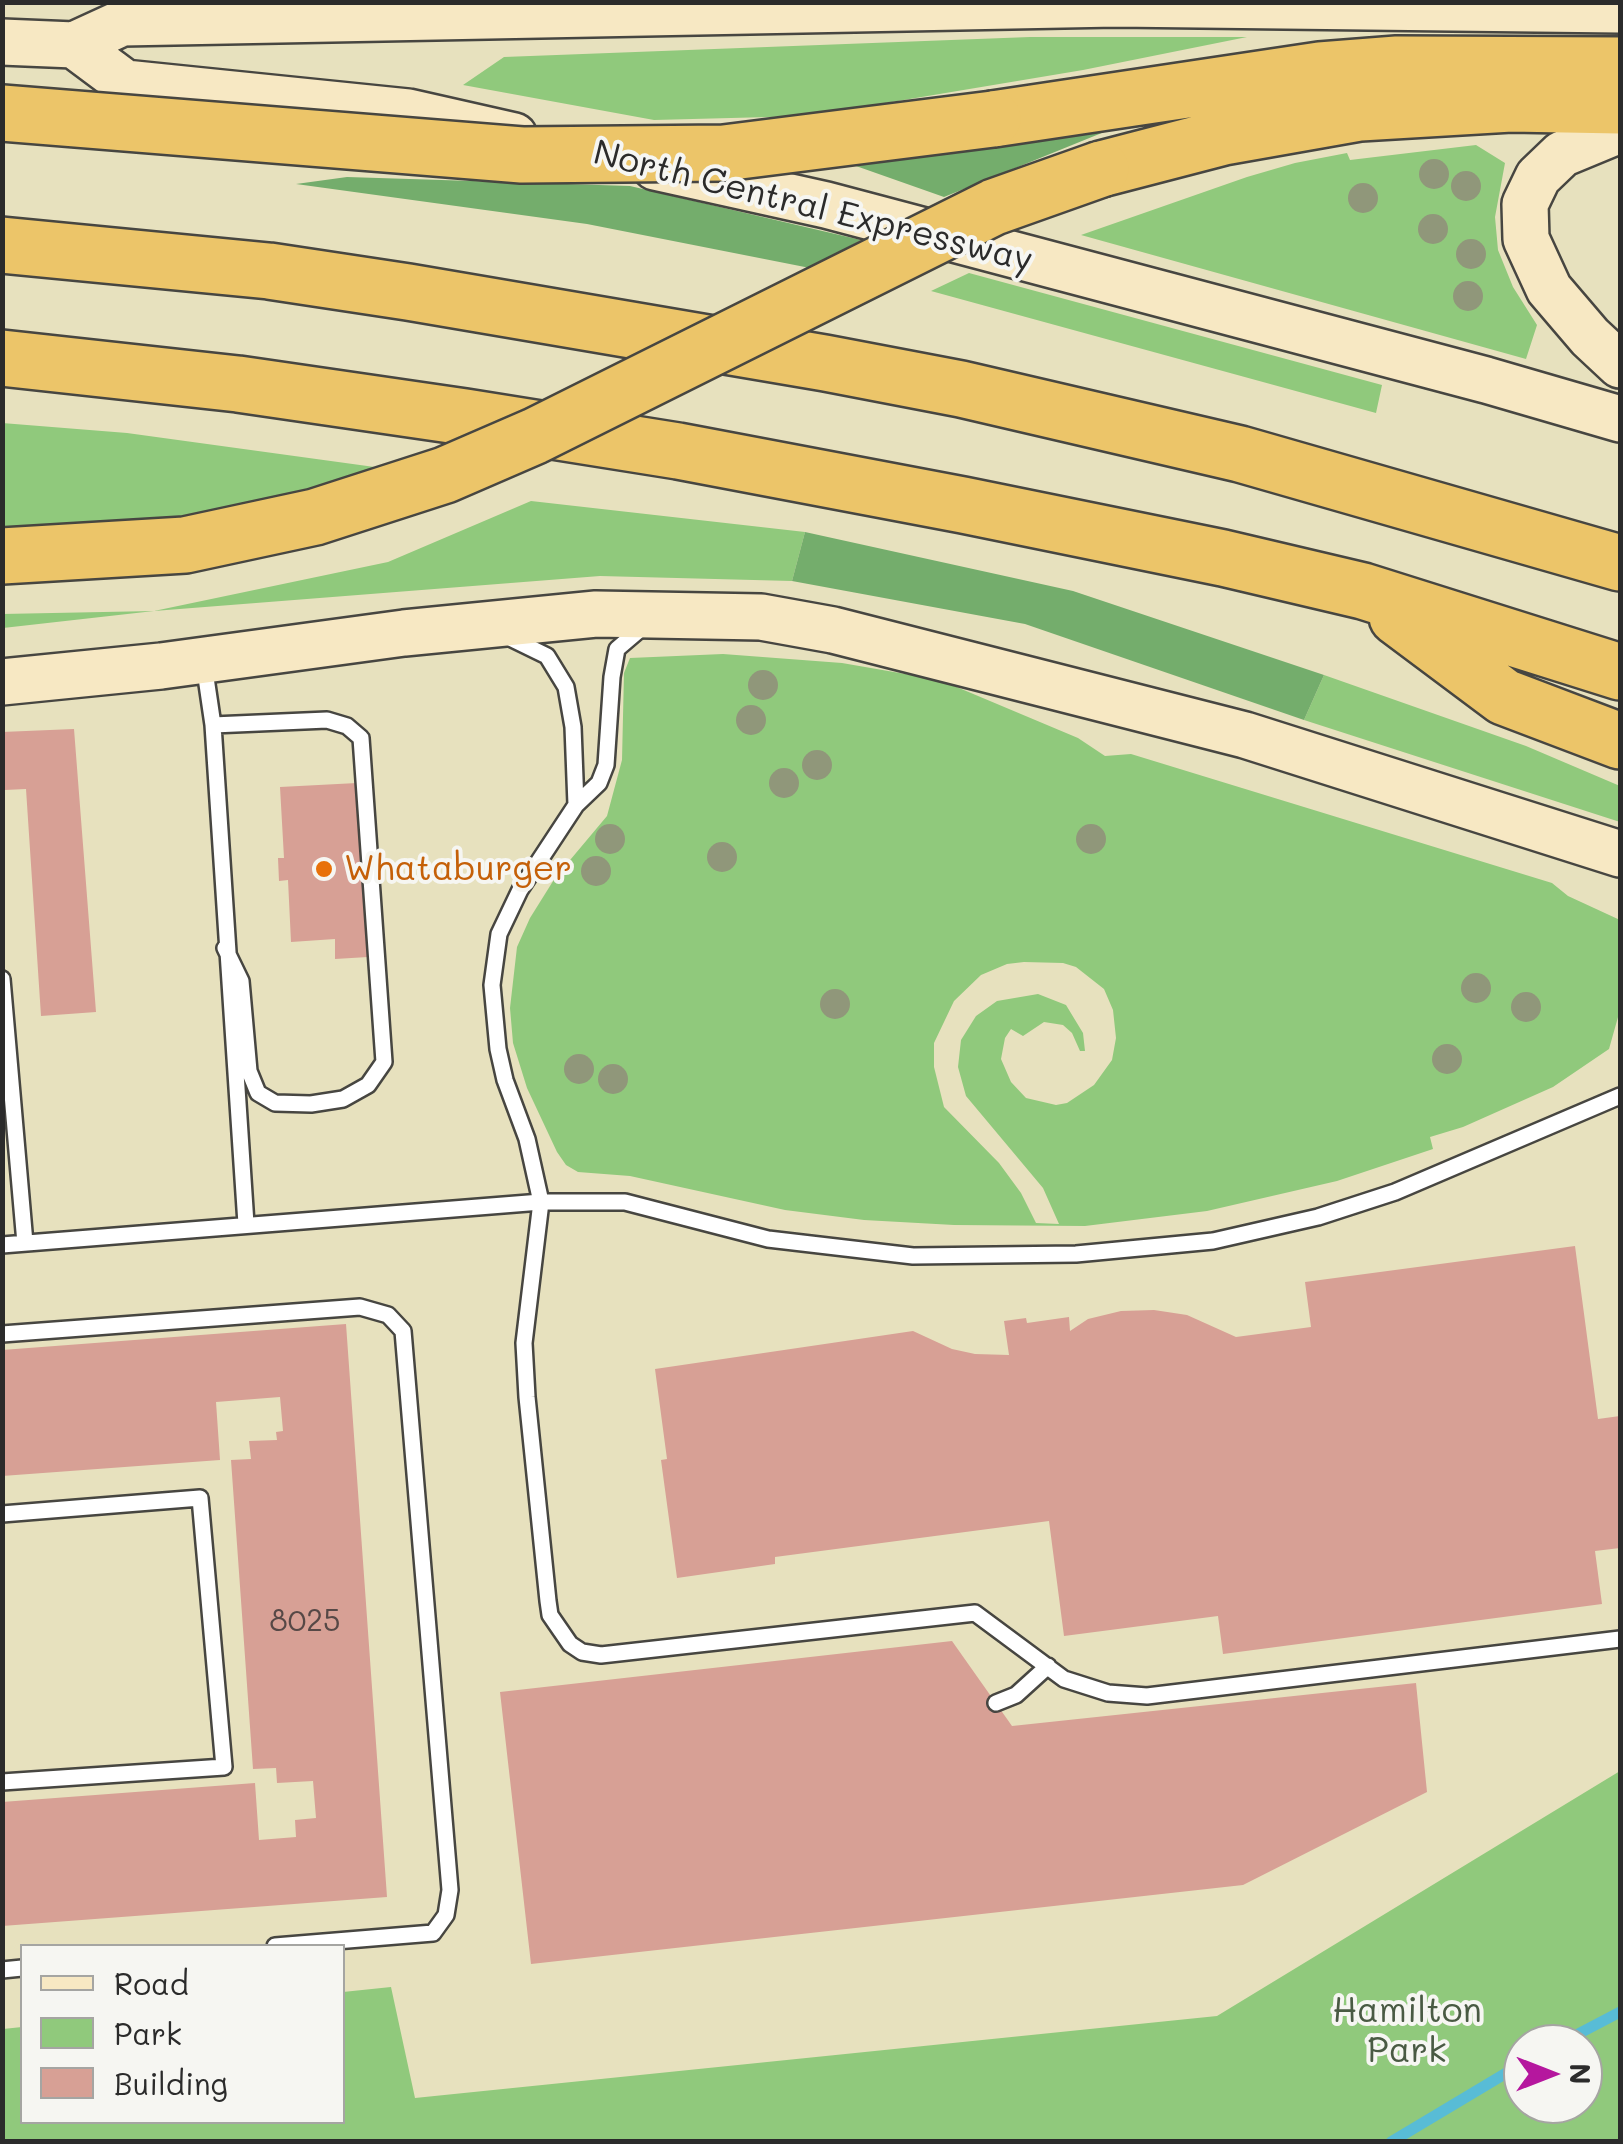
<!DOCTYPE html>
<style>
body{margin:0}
#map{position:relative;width:1623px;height:2144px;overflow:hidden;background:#e7e1be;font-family:Mali,sans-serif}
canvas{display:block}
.frame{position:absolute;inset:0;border:5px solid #2b2b2b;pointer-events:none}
.legend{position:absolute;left:20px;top:1944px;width:325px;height:180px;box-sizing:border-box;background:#f6f6f2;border:2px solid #a5a5a2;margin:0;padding:12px 18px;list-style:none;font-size:30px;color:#2b2b2b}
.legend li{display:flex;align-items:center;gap:20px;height:50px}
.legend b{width:50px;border:2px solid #a5a5a2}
.north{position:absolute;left:1503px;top:2024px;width:100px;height:100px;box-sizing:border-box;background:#f6f6f2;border:2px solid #a5a5a2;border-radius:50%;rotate:90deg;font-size:28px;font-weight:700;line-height:40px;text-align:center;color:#2b2b2b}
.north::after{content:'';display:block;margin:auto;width:35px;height:45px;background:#b5179e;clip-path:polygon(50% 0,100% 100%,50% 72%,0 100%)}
</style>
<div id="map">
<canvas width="1623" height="2144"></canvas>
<div class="frame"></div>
<ul class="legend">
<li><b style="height:12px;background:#f7e8c3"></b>Road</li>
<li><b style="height:28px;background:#90c97c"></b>Park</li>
<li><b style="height:28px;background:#d7a095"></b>Building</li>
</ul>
<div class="north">N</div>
</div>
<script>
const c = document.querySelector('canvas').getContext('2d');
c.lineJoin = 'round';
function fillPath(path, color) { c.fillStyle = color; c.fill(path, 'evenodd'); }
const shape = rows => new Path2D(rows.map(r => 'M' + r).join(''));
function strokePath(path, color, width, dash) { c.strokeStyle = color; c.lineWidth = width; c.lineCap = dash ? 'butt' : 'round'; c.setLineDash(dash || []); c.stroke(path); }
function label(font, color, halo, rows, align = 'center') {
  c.font = font + ' Mali,sans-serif'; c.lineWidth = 8; c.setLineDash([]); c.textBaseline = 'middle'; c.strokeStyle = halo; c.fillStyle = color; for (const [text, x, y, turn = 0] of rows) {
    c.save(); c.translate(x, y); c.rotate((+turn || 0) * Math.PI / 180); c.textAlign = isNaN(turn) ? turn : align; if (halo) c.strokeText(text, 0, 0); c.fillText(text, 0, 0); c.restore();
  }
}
fillPath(shape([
 [1030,37,1247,37,1083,70,808,116,654,120,463,85,504,57],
 [1476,145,1505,163,1495,217,1498,250,1513,287,1537,325,1526,359,1081,235,1247,177,1295,163,1347,153,1350,160],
 [969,273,1382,385,1376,413,931,291],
 [2,423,127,433,389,469,202,520,3,536],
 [531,501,805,532,792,581,600,576,154,611,3,628,2,614,154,611,388,562],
 [723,654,842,663,940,680,1078,738,1105,756,1131,754,1552,883,1568,896,1620,920,1620,1010,1609,1049,1553,1087,1463,1127,1430,1137,1433,1149,1337,1181,1207,1211,1085,1226,954,1225,864,1220,785,1210,630,1176,578,1172,566,1165,557,1152,527,1088,513,1043,510,1008,517,947,530,918,555,878,607,816,622,760,624,673,630,658],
 [1024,962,1063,963,1076,967,1104,989,1113,1010,1116,1038,1112,1060,1094,1085,1067,1103,1056,1105,1026,1098,1011,1082,1001,1059,1005,1038,1011,1029,1023,1036,1044,1022,1063,1025,1072,1033,1080,1051,1085,1051,1083,1033,1066,1005,1038,994,997,1001,976,1016,961,1040,958,1067,966,1096,1043,1188,1059,1224,1036,1223,1021,1193,999,1163,944,1107,934,1067,934,1043,954,1001,981,975,1007,964],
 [1324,675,1526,746,1620,786,1620,822,1304,720],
 [1620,1771,1620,2141,3,2141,3,2029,22,2027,22,2122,342,2122,343,1992,391,1987,415,2098,1217,2016],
 [1523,2044,1583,2044,1583,2104,1523,2104]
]), '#90c97c');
fillPath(shape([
 [1114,128,944,197,856,166],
 [347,177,630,186,861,240,810,268,587,224,296,184],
 [805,532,1073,591,1324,675,1304,720,1025,624,792,581]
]), '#74ad6c');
strokePath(shape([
 [1559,2044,1620,2012],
 [1391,2142,1523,2063]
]), '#58bcd6', 11);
fillPath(shape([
 [74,729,96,1012,41,1016,26,789,5,790,2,732],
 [357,783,362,856,369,855,368,957,335,959,335,939,291,942,288,880,279,881,278,858,284,858,280,787],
 [1575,1246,1598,1419,1620,1416,1620,1548,1595,1551,1602,1604,1223,1654,1218,1616,1064,1636,1049,1521,775,1557,775,1564,677,1578,661,1460,667,1459,655,1369,913,1331,952,1349,975,1354,1009,1355,1004,1321,1026,1318,1027,1323,1069,1317,1070,1331,1088,1319,1121,1311,1154,1310,1187,1315,1236,1337,1311,1327,1305,1282],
 [346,1324,387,1897,2,1926,2,1802,255,1783,259,1840,296,1837,295,1820,316,1818,313,1781,277,1783,276,1768,253,1769,231,1460,251,1459,249,1441,277,1440,276,1432,283,1431,280,1397,216,1402,220,1460,2,1476,2,1350],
 [952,1641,1012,1726,1416,1683,1427,1792,1243,1885,531,1964,500,1692]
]), '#d7a095');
const lane = shape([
 [644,626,617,649,612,677,606,765,599,783,576,805,520,890,499,934,492,985,498,1049,505,1080,527,1139,541,1202,524,1343,527,1397,548,1601,550,1615,570,1644,582,1652,601,1655,975,1613,1064,1679,1108,1693,1147,1696,1620,1639],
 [506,636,547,656,566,687,573,727,576,805],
 [204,664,213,725,246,1224],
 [213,725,327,720,347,726,361,738,384,1062,368,1085,343,1099,311,1104,275,1103,258,1093,249,1071,241,981,225,948],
 [2,979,25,1243],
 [2,1245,541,1202,625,1202,768,1239,913,1256,1076,1254,1213,1241,1318,1217,1395,1192,1620,1096],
 [2,1334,360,1307,388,1315,403,1331,450,1890,446,1915,433,1933,275,1946],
 [2,1514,200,1498,224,1767,2,1782],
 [996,1703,1016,1695,1048,1666],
 [2,1970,22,1968]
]);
const secondary = shape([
 [2,42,74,45,125,83,408,112,514,136],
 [74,45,122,23,1116,4,1620,10],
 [1620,130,1562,154,1538,177,1525,204,1526,239,1549,289,1590,337,1620,365],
 [655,167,826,205,1486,380,1620,419],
 [2,682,161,666,404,633,596,614,761,617,833,630,1245,735,1620,854]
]);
const highway = shape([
 [993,119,1320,70,1397,64,1620,65],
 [1101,169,1224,137,1360,113,1511,104,1620,106],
 [2,245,269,271,408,292,825,363,961,389,1240,454,1620,563],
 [2,358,238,384,465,417,678,451,963,505,1223,558,1363,591,1620,672],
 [1397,617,1504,697,1620,741]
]);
strokePath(lane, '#474641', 20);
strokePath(secondary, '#474641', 50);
strokePath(highway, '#474641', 60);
strokePath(lane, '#fff', 15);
strokePath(secondary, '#f7e8c3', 45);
strokePath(highway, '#ecc569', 55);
const highwayBridge = shape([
 [2,113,522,155,724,153,993,119],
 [2,556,185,545,315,517,445,475,535,436,994,207,1101,169]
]);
strokePath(highwayBridge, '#474641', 60, []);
strokePath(highwayBridge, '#ecc569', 55);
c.fillStyle = '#90977a';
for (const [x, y] of [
 [1434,174],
 [1466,186],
 [1363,198],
 [1433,229],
 [1471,254],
 [1468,296],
 [763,685],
 [751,720],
 [817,765],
 [784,783],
 [610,839],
 [1091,839],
 [722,857],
 [596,871],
 [1476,988],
 [835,1004],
 [1526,1007],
 [1447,1059],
 [579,1069],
 [613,1079]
]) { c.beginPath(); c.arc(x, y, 15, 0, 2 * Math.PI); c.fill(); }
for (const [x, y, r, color] of [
 [324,869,10,"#e8710a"]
]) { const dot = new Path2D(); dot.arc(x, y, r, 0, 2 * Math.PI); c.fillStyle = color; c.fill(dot); strokePath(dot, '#f6f6f2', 4); }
label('30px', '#564846', null, [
 ["8025",305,1622]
]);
label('35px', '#2b2b2b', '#f6f6f2', [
 ["North Central Expressway",813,207,14]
]);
label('35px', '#c56008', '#f6f6f2', [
 ["Whataburger",344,869]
], 'left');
label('35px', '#495a43', '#f6f6f2', [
 ["Hamilton",1407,2011],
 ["Park",1407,2051]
]);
</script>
